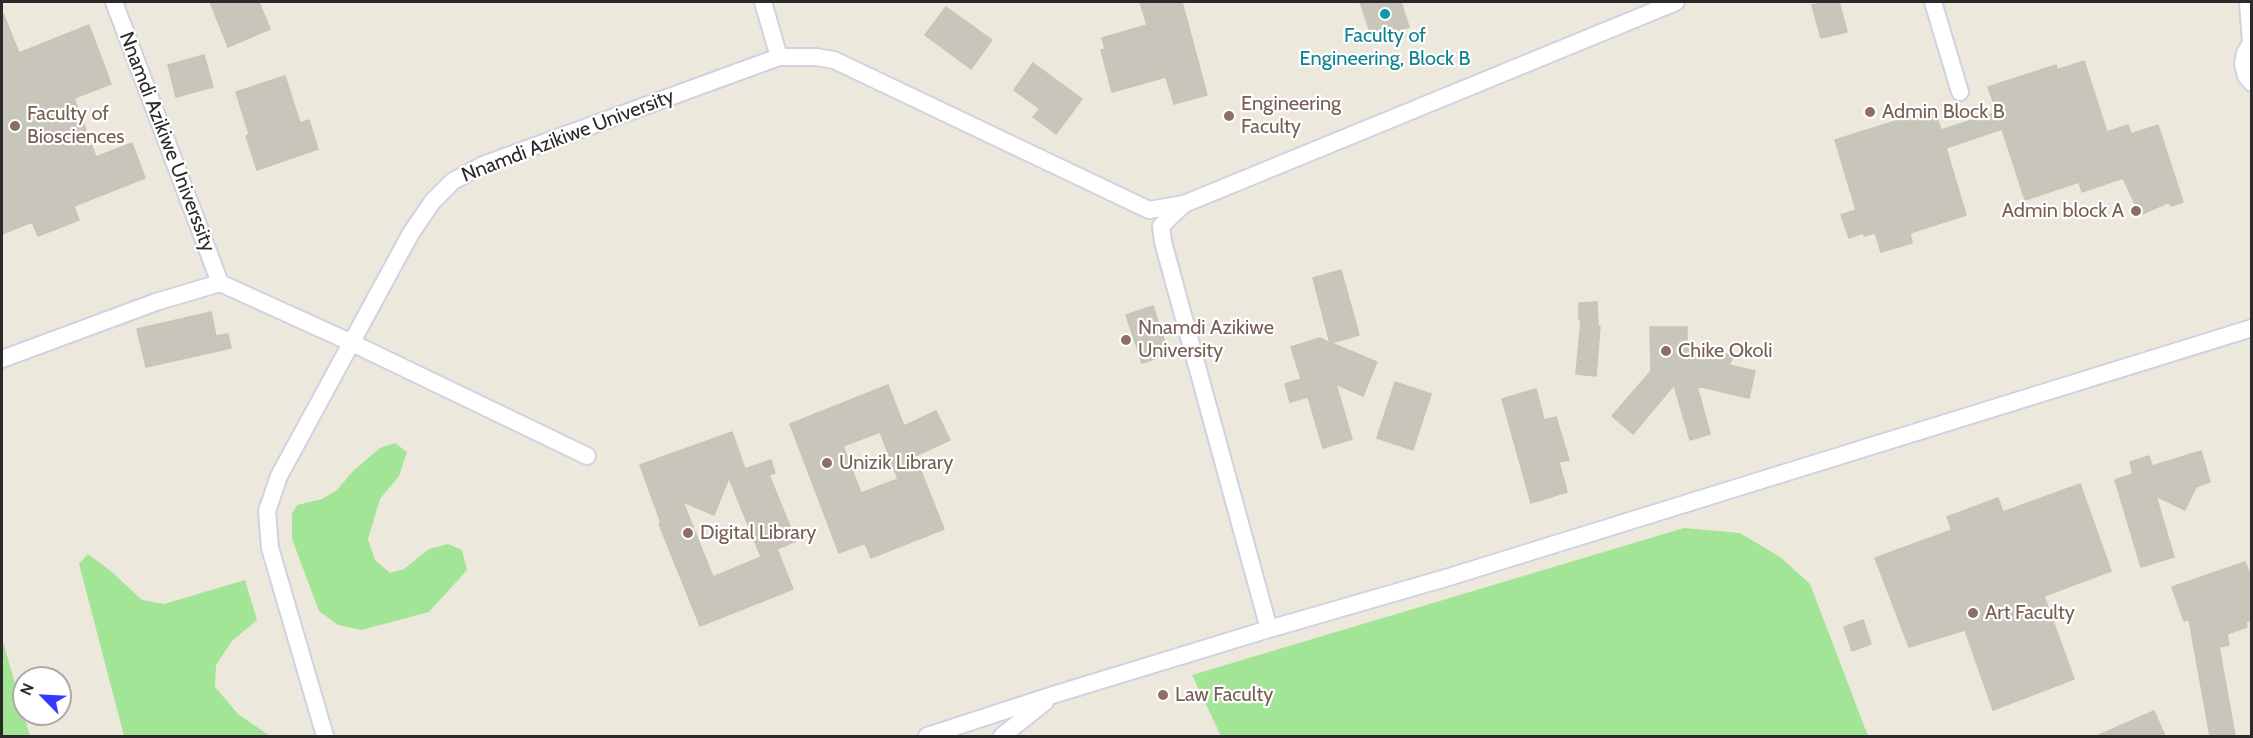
<!DOCTYPE html>
<style>
body{margin:0}
#map{position:relative;width:2253px;height:738px;overflow:hidden;background:#ede8dc;font-family:Cabin,sans-serif}
canvas{display:block}
.frame{position:absolute;inset:0;border:3px solid #2a2a2a;pointer-events:none}
.north{position:absolute;left:12px;top:666px;width:60px;height:60px;box-sizing:border-box;background:#fff;border:2px solid #aaa;border-radius:50%;rotate:294deg;font-size:16px;font-weight:700;line-height:24px;text-align:center;color:#2a2a2a}
.north::after{content:'';display:block;margin:auto;width:21px;height:27px;background:#3639ff;clip-path:polygon(50% 0,100% 100%,50% 72%,0 100%)}
</style>
<div id="map">
<canvas width="2253" height="738"></canvas>
<div class="frame"></div>
<div class="north">N</div>
</div>
<script>
const c = document.querySelector('canvas').getContext('2d');
c.lineJoin = 'round';
function fillPath(path, color) { c.fillStyle = color; c.fill(path, 'evenodd'); }
const shape = rows => new Path2D(rows.map(r => 'M' + r).join(''));
function strokePath(path, color, width, dash) { c.strokeStyle = color; c.lineWidth = width; c.lineCap = dash ? 'butt' : 'round'; c.setLineDash(dash || []); c.stroke(path); }
function label(font, color, halo, rows, align = 'center') {
  c.font = font + ' Cabin,sans-serif'; c.lineWidth = 4.5; c.setLineDash([]); c.textBaseline = 'middle'; c.strokeStyle = halo; c.fillStyle = color; for (const [text, x, y, turn = 0] of rows) {
    c.save(); c.translate(x, y); c.rotate((+turn || 0) * Math.PI / 180); c.textAlign = isNaN(turn) ? turn : align; if (halo) c.strokeText(text, 0, 0); c.fillText(text, 0, 0); c.restore();
  }
}
fillPath(shape([
 [395,443,407,452,399,476,380,499,368,539,375,560,390,573,404,569,429,549,448,544,462,550,467,570,429,612,361,630,338,625,319,611,292,539,292,514,297,505,322,499,337,490,353,471,380,448],
 [1684,528,1740,533,1780,557,1810,584,1868,736,1221,736,1192,675],
 [88,554,112,572,142,600,164,604,245,580,257,620,232,641,216,665,215,687,238,714,270,736,124,736,79,564],
 [2,638,30,736,2,736]
]), '#a3e596');
const building = shape([
 [210,2,259,2,270,29,228,47,210,2],
 [1140,2,1182,2,1207,95,1174,104,1166,77,1112,92,1101,50,1105,49,1102,38,1147,25,1140,2],
 [1360,2,1401,2,1409,27,1372,38,1360,2],
 [1826,2,1839,2,1847,32,1821,38,1812,5,1826,2],
 [946,7,992,40,971,69,925,35,946,7],
 [2,11,19,53,89,25,111,84,74,98,96,157,132,143,145,178,74,206,79,220,38,236,32,222,2,234,2,11],
 [204,55,213,87,176,97,168,65,204,55],
 [2084,61,2107,132,2128,125,2131,134,2158,125,2183,202,2171,206,2169,202,2140,215,2123,178,2082,192,2079,182,2025,200,2002,129,1946,148,1966,215,1910,233,1912,243,1881,252,1875,233,1864,236,1863,233,1849,238,1841,215,1856,210,1835,140,1934,109,1941,130,1997,112,1988,87,2056,65,2057,70,2084,61],
 [1033,63,1082,99,1056,134,1033,117,1040,109,1014,90,1033,63],
 [285,76,300,123,309,120,318,149,257,170,246,136,249,134,236,92,285,76],
 [1341,270,1359,335,1331,343,1377,362,1363,396,1336,384,1352,439,1323,448,1308,397,1290,402,1285,384,1301,379,1291,347,1320,338,1330,343,1313,278,1341,270],
 [1597,302,1598,326,1600,327,1596,376,1576,374,1581,320,1579,320,1579,303,1597,302],
 [1153,306,1169,354,1142,363,1126,315,1153,306],
 [211,312,216,336,228,334,231,348,146,367,137,329,211,312],
 [1650,327,1687,327,1687,345,1718,353,1719,351,1733,357,1729,365,1755,371,1749,398,1697,386,1710,434,1690,440,1674,385,1633,434,1612,416,1651,371,1650,327],
 [1395,382,1431,394,1413,450,1377,438,1395,382],
 [888,385,904,426,936,411,950,440,915,456,944,529,871,558,865,543,839,553,790,424,888,385],
 [880,432,898,479,861,493,843,446,880,432],
 [1536,389,1544,420,1556,417,1569,460,1559,462,1567,492,1531,503,1502,399,1536,389],
 [732,432,745,469,771,460,775,473,769,475,796,541,777,549,793,589,700,626,659,524,661,523,640,465,732,432],
 [729,478,761,557,713,577,683,502,714,515,729,478],
 [2201,451,2210,482,2196,487,2185,510,2156,496,2174,557,2141,567,2115,480,2133,474,2130,462,2149,456,2152,466,2201,451],
 [2080,484,2111,571,2044,596,2074,679,1993,710,1965,630,1909,647,1875,558,1952,530,1947,517,1998,498,2003,512,2080,484],
 [2245,562,2252,580,2252,619,2246,622,2247,627,2227,634,2229,645,2219,647,2235,736,2210,736,2189,619,2184,621,2172,587,2245,562],
 [1863,620,1871,644,1852,651,1844,627,1863,620],
 [2154,711,2165,736,2097,736,2154,711]
]);
fillPath(building, '#c8c5bb');
strokePath(building, '#c8c5b5', 1.5);
const street = shape([
 [114,2,220,283],
 [763,2,779,57],
 [1933,2,1960,92],
 [2248,2,2251,43],
 [2252,42,2245,53,2243,64,2246,76,2252,83],
 [1184,204,1161,226,1163,242,1269,629],
 [2,359,156,302,220,283,350,342,587,456],
 [325,736,270,548,267,511,279,476,411,233,433,201,453,181,483,165,779,57,816,57,834,60,1149,210,1184,204,1676,2],
 [927,736,1056,694,1269,629,1449,577,2252,328],
 [1002,736,1045,702]
]);
strokePath(street, '#d1d1e4', 20);
strokePath(street, '#fff', 16);
for (const [x, y, r, color] of [
 [1385,14,6,"#0f9aa8"],
 [1870,112,6,"#8d6e63"],
 [1229,116,6,"#8d6e63"],
 [15,126,6,"#8d6e63"],
 [2136,211,6,"#8d6e63"],
 [1126,340,6,"#8d6e63"],
 [1666,351,6,"#8d6e63"],
 [827,463,6,"#8d6e63"],
 [688,533,6,"#8d6e63"],
 [1973,613,6,"#8d6e63"],
 [1163,695,6,"#8d6e63"]
]) { const dot = new Path2D(); dot.arc(x, y, r, 0, 2 * Math.PI); c.fillStyle = color; c.fill(dot); strokePath(dot, '#fff', 2); }
label('20px', '#0d838f', '#fff', [
 ["Faculty of",1385,36],
 ["Engineering, Block B",1385,59]
]);
label('20px', '#785e54', '#fff', [
 ["Engineering",1241,104],
 ["Faculty",1241,127],
 ["Admin Block B",1882,112],
 ["Faculty of",27,114],
 ["Biosciences",27,137],
 ["Admin block A",2124,211,"right"],
 ["Nnamdi Azikiwe",1138,328],
 ["University",1138,351],
 ["Chike Okoli",1678,351],
 ["Unizik Library",839,463],
 ["Digital Library",700,533],
 ["Art Faculty",1985,613],
 ["Law Faculty",1175,695]
], 'left');
label('20px', '#2a2a2a', '#fff', [
 ["Nnamdi Azikiwe University",568,136,-21],
 ["Nnamdi Azikiwe Universsity",167,142,69]
]);
</script>
